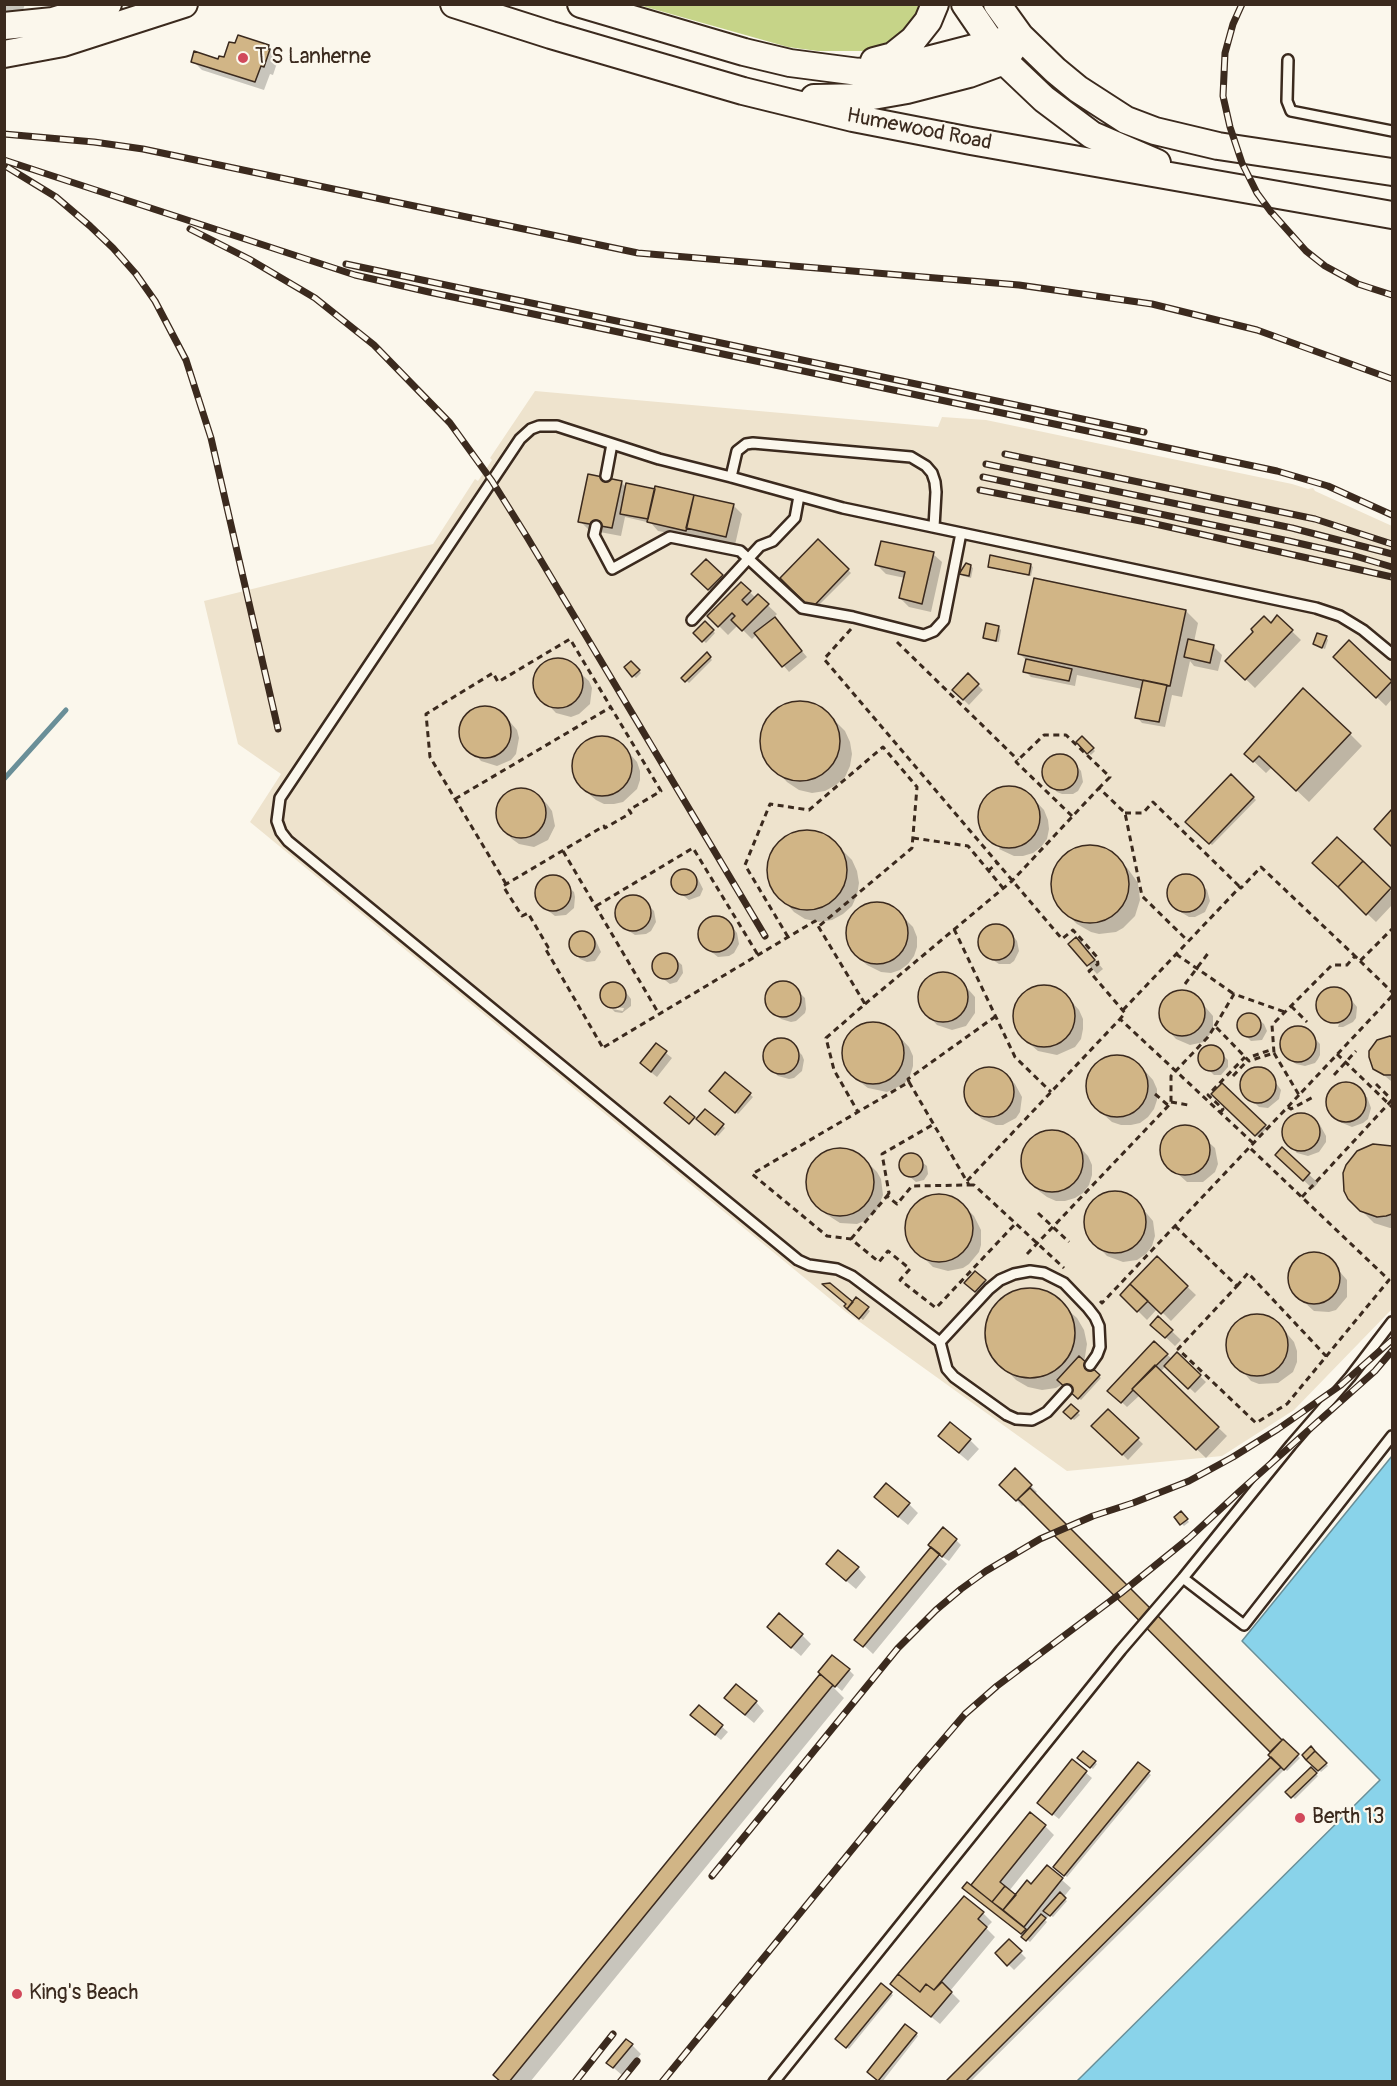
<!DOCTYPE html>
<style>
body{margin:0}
#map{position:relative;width:1397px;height:2086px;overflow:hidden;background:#fbf7ec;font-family:Pangolin,sans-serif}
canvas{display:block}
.frame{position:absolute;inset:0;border:6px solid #3b2a1e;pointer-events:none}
</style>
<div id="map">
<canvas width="1397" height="2086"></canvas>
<div class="frame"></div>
</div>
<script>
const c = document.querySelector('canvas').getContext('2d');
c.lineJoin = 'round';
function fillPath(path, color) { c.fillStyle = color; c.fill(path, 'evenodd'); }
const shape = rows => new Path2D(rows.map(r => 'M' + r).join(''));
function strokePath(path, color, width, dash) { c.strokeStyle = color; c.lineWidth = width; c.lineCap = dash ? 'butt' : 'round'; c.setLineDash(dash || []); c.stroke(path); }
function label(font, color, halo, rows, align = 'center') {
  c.font = font + ' Pangolin,sans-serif'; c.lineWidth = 4.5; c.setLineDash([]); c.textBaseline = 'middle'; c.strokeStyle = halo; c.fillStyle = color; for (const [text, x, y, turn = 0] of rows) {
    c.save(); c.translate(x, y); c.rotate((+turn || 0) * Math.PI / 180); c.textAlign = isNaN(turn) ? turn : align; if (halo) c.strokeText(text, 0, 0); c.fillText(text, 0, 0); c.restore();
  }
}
fillPath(shape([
 [535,391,938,427,942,417,986,420,1292,484,1308,489,1313,488,1315,491,1392,526,1392,1309,1294,1410,1222,1456,1067,1471,846,1312,250,822,281,774,238,744,204,601,433,544,475,479,478,481,492,460,490,458]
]), '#eee3cd');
fillPath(shape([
 [639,5,927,5,924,12,918,11,910,26,901,35,888,44,867,51,818,51,788,47]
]), '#c6d488');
const water = shape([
 [1392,1456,1392,2081,1077,2081,1380,1780,1242,1641,1392,1456]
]);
fillPath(water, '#89d3ea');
strokePath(water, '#6a8f98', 1.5);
fillPath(shape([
 [4,4,25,4,21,16,4,11],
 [268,46,277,55,278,60,273,75,270,74,264,90,202,70,193,61,219,60],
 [621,482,627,488,733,505,742,514,735,545,658,531,651,523,625,517,621,536,589,530,580,521],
 [818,541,851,573,814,610,782,578],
 [933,554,942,562,931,612,909,607,900,598,905,578,886,574,877,565],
 [706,561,727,582,715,595,693,574],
 [1030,565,1033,567,1031,576,992,568,989,566],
 [970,566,973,568,971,578,963,576,961,573],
 [741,584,756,598,758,596,777,614,773,618,807,657,789,672,757,634,752,639,738,625,728,635,709,616],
 [1186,611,1198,623,1194,642,1213,646,1222,655,1218,671,1194,666,1190,661,1182,697,1172,695,1165,727,1142,723,1137,717,1142,689,1077,675,1075,686,1031,677,1025,671,1027,661,1019,653],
 [1277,617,1301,640,1255,688,1227,661],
 [705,623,715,633,706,643,695,633],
 [999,628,1001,630,999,642,987,640,984,638],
 [1326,637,1328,640,1325,649,1314,644],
 [1349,642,1392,684,1392,699,1386,706,1335,657],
 [707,654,712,660,689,683,683,678],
 [552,660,567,661,589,681,592,688,590,704,579,714,571,717,556,713,536,692,534,684,539,669],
 [631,663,641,673,636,678,626,668],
 [968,676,983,690,969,705,954,690],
 [800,702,812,704,823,709,845,731,850,742,852,754,850,766,845,777,836,785,825,791,812,793,799,790,787,782,766,759,762,747,762,733,767,721,776,711,787,704],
 [488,707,503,714,517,730,519,738,516,754,511,760,497,766,481,761,462,739,463,723,466,716,480,708],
 [1350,734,1362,746,1309,802,1272,767,1266,773,1246,754],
 [604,737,613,739,621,744,637,762,640,771,640,780,637,789,623,802,614,804,604,804,596,800,589,794,579,784,574,776,573,766,574,757,586,742,594,738],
 [1082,738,1095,751,1091,755,1078,742],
 [1062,756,1072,760,1081,771,1083,782,1078,791,1073,794,1062,794,1057,792,1044,777,1044,766,1051,758],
 [1231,776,1256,800,1212,845,1187,822],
 [1009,787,1019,788,1028,793,1044,810,1048,820,1049,829,1047,839,1041,847,1033,853,1023,856,1014,856,999,849,1000,848,986,837,981,829,979,819,980,809,984,800,991,793,999,788],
 [522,789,537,795,547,804,552,811,555,826,548,840,534,847,519,844,512,839,503,829,497,814,502,799,515,790],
 [807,831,819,833,830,838,852,860,857,871,859,883,857,895,852,906,843,914,832,920,819,922,805,919,794,912,773,888,769,876,769,862,774,850,783,840,794,833],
 [1337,839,1392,892,1392,905,1376,922,1314,863],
 [1084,846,1101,848,1116,856,1128,869,1138,883,1140,900,1135,916,1123,928,1116,932,1099,934,1091,932,1077,924,1064,911,1054,897,1052,880,1057,864,1069,853],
 [684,870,692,873,698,879,703,889,700,896,689,900,676,890,673,879,677,873],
 [1186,875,1192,876,1207,890,1210,901,1205,912,1195,917,1189,917,1179,911,1170,900,1169,888,1175,879],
 [554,877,559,878,567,886,574,892,575,897,574,908,566,915,555,916,546,909,539,903,536,893,537,888,544,879],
 [635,896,644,901,654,911,656,922,651,931,646,934,635,935,626,929,620,922,616,912,617,907,624,899],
 [877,903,888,905,896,910,913,927,917,937,917,947,914,956,908,964,900,970,891,973,881,972,867,965,854,953,849,945,847,935,848,926,852,917,859,909,867,904],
 [718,918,728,922,737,933,739,944,734,953,729,956,718,957,709,950,703,944,700,934,704,924,708,920],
 [998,926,1008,930,1017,941,1019,951,1014,961,1010,964,999,964,990,958,983,952,980,942,981,937,988,928],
 [582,933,590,935,596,941,601,952,595,961,587,962,580,959,571,946,575,935],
 [1070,944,1085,948,1103,969,1097,974],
 [669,954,682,965,683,973,677,982,670,984,657,974,654,963,661,955],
 [947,973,961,981,975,997,975,1013,966,1026,952,1030,937,1025,928,1015,919,1002,920,987,931,976],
 [785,983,790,984,805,998,806,1009,805,1013,796,1021,791,1022,781,1019,768,1004,768,993,775,985],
 [609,985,621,986,631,999,631,1006,622,1013,615,1012,612,1009,623,1011,624,1008,608,1006,603,1000,604,989],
 [1044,985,1054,987,1063,992,1079,1010,1083,1019,1083,1029,1081,1039,1075,1047,1057,1055,1038,1051,1031,1045,1016,1027,1014,1018,1014,1008,1025,992],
 [1334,988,1345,992,1357,1007,1356,1018,1353,1022,1343,1027,1338,1027,1339,1024,1325,1018,1318,1006,1321,996,1329,989],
 [1188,992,1195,995,1213,1016,1213,1030,1204,1042,1190,1045,1176,1039,1167,1029,1163,1023,1161,1008,1163,1002,1174,993],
 [1251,1014,1264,1024,1267,1031,1262,1040,1251,1041,1240,1030,1239,1020,1244,1015],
 [874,1022,884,1024,892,1029,909,1047,913,1056,913,1066,910,1076,904,1084,887,1092,868,1088,860,1082,851,1073,843,1055,848,1036,855,1029,864,1024],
 [1297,1027,1307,1030,1320,1044,1320,1055,1318,1059,1315,1063,1305,1066,1296,1064,1292,1060,1285,1054,1282,1044,1288,1031],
 [1390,1038,1392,1039,1391,1081,1375,1068],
 [783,1040,788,1041,802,1055,804,1060,802,1071,794,1078,789,1079,778,1076,765,1061,765,1050,772,1042],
 [656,1045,672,1058,657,1077,647,1069],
 [1209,1047,1216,1048,1228,1060,1228,1067,1221,1075,1214,1075,1200,1061,1201,1054],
 [1118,1055,1128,1057,1137,1062,1153,1080,1157,1089,1157,1100,1154,1109,1148,1117,1140,1123,1131,1125,1121,1125,1112,1122,1104,1115,1089,1097,1087,1088,1088,1078,1092,1069,1099,1062,1108,1057],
 [984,1068,999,1070,1006,1074,1015,1084,1022,1097,1020,1112,1016,1118,1003,1125,996,1125,982,1119,972,1110,965,1096,967,1081,971,1075],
 [1254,1069,1268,1072,1281,1090,1279,1099,1268,1108,1259,1107,1242,1091,1243,1077],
 [725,1074,753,1097,738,1114,711,1091],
 [1350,1084,1367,1097,1371,1108,1368,1119,1363,1123,1352,1127,1340,1122,1328,1105,1330,1093,1338,1085],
 [1222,1085,1267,1128,1258,1137,1213,1094],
 [705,1111,725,1128,718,1136,699,1119],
 [1298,1114,1309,1116,1320,1125,1326,1136,1326,1142,1319,1152,1308,1156,1297,1153,1286,1142,1283,1130,1287,1120],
 [1185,1127,1193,1128,1215,1148,1218,1164,1215,1172,1203,1182,1187,1182,1165,1162,1162,1155,1164,1139,1177,1128],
 [1053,1131,1063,1133,1071,1138,1088,1156,1092,1165,1092,1175,1089,1185,1083,1193,1075,1198,1065,1201,1056,1201,1047,1197,1039,1191,1024,1173,1022,1164,1023,1154,1027,1145,1034,1138,1043,1133],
 [1390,1147,1392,1148,1392,1228,1390,1228,1374,1223,1349,1198],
 [846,1149,861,1156,877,1172,881,1179,883,1195,877,1210,864,1221,857,1224,840,1223,826,1214,811,1198,807,1182,808,1174,816,1159,830,1150],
 [1282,1149,1318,1183,1313,1189,1286,1164],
 [913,1155,927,1166,928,1174,924,1180,916,1182,903,1171,901,1163,906,1156],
 [1117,1192,1129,1195,1138,1203,1153,1221,1155,1236,1152,1246,1146,1254,1137,1260,1123,1262,1107,1256,1089,1237,1085,1225,1090,1206,1097,1199,1105,1194],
 [945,1196,952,1198,965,1207,974,1216,981,1230,981,1245,979,1252,969,1264,963,1268,948,1271,933,1267,922,1256,912,1247,907,1232,908,1217,917,1204,930,1197],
 [1310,1254,1327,1257,1347,1280,1347,1297,1336,1310,1329,1312,1314,1311,1292,1291,1289,1276,1291,1269,1302,1257],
 [1157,1258,1196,1295,1171,1321,1158,1308,1147,1320,1131,1304],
 [975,1273,987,1284,978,1293,966,1283],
 [1024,1290,1039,1290,1052,1296,1077,1318,1084,1330,1087,1344,1084,1363,1101,1378,1081,1400,1063,1384,1056,1388,1042,1390,1028,1387,1016,1380,993,1356,988,1343,987,1329,991,1315,999,1303,1011,1294],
 [857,1299,870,1311,863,1320,846,1306,853,1304],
 [1259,1315,1269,1318,1278,1323,1294,1342,1297,1351,1297,1362,1293,1372,1278,1383,1259,1384,1251,1381,1229,1356,1227,1347,1232,1329,1239,1322,1248,1317],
 [1158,1318,1181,1340,1175,1346,1161,1333],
 [1154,1343,1172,1359,1177,1354,1206,1382,1195,1393,1166,1366,1160,1372,1227,1436,1206,1458,1140,1395,1127,1407,1109,1390],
 [1071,1406,1080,1415,1074,1420,1065,1412],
 [1108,1411,1143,1444,1128,1460,1094,1426],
 [970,1440,979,1449,968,1461,949,1445],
 [1015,1470,1037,1492,1034,1494,1282,1743,1283,1741,1300,1758,1287,1771,1285,1769,970,2082,947,2082,1273,1757,1273,1752,1025,1504,1022,1506,1001,1485],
 [909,1504,918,1513,908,1525,885,1506],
 [1181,1513,1189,1522,1184,1526,1176,1518],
 [956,1540,961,1545,949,1561,933,1551,947,1564,873,1654,857,1639,933,1547],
 [858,1568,866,1577,856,1589,837,1573],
 [802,1635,811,1644,801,1656,778,1636],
 [849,1670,854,1675,842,1691,836,1686,834,1688,844,1698,530,2082,502,2082,495,2075,822,1674],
 [756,1702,764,1711,754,1723,735,1707],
 [699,1707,728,1732,721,1740,698,1721],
 [1311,1748,1328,1766,1321,1772,1304,1755],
 [1084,1753,1097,1764,1093,1769,1079,1758],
 [1072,1761,1092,1778,1059,1819,1045,1808],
 [1139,1765,1151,1775,1067,1877,1055,1867],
 [1311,1769,1318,1776,1295,1799,1288,1792],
 [1045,1826,1054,1835,1009,1891,1016,1897,1031,1886,1047,1867,1071,1888,1063,1898,1067,1901,1053,1917,1050,1915,1045,1920,1047,1922,1030,1942,970,1893,976,1891],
 [983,1913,992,1922,986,1928,995,1937,950,1991,960,2001,940,2024,901,1992],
 [1009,1941,1026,1958,1014,1970,997,1953],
 [881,1985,893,1995,849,2049,837,2039],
 [916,2034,918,2036,882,2082,871,2075],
 [632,2045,641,2054,623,2076,608,2063]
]), '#0003');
strokePath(shape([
 [4,779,66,710]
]), '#6a8f98', 5);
const building = shape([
 [238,35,269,45,268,49,270,49,264,67,261,66,255,82,191,62,194,51,218,59,219,56,224,57,229,42,235,43,238,35],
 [588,474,622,481,612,528,578,522,588,474],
 [626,483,655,489,648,519,620,514,626,483],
 [655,486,694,495,686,531,647,522,655,486],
 [694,495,734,504,726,537,686,528,694,495],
 [818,539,849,569,811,609,780,578,818,539],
 [881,541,934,552,922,604,899,598,905,572,875,565,881,541],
 [990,555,1031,564,1029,575,988,567,990,555],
 [706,559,723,575,708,590,691,574,706,559],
 [966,563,971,565,969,576,959,574,966,563],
 [1034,578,1186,610,1170,686,1018,654,1034,578],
 [741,582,751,591,742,600,747,605,758,594,769,604,742,631,731,620,735,616,732,613,718,627,707,616,741,582],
 [1277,615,1293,630,1245,680,1225,661,1253,632,1251,629,1264,616,1271,623,1277,615],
 [775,617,802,651,782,667,754,633,775,617],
 [705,621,714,630,702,642,693,633,705,621],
 [986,623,999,626,996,641,983,638,986,623],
 [1317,633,1327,636,1322,648,1313,644,1317,633],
 [1188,639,1214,645,1210,663,1184,657,1188,639],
 [1349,640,1392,681,1376,698,1333,657,1349,640],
 [707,652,711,657,685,682,681,678,707,652],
 '533 683a25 25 0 1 1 50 0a25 25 0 1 1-50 0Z',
 [1026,659,1072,669,1069,681,1023,672,1026,659],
 [631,661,640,670,632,677,624,667,631,661],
 [968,673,979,684,963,700,952,690,968,673],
 [1143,680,1167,685,1159,722,1135,718,1143,680],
 [1303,688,1351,733,1296,791,1259,756,1253,762,1244,754,1303,688],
 '760 741a40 40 0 1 1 80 0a40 40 0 1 1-80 0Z',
 '459 732a26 26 0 1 1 52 0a26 26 0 1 1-52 0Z',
 '572 766a30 30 0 1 1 60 0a30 30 0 1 1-60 0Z',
 [1082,736,1094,748,1087,754,1076,742,1082,736],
 '1042 772a18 18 0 1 1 36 0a18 18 0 1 1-36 0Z',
 [1231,774,1254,797,1209,844,1185,822,1231,774],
 '978 817a31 31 0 1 1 62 0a31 31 0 1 1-62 0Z',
 '496 813a25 25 0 1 1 50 0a25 25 0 1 1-50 0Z',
 [1392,809,1392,847,1374,829,1392,809],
 '767 870a40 40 0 1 1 80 0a40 40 0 1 1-80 0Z',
 [1337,837,1363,861,1338,887,1312,863,1337,837],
 '1051 884a39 39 0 1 1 78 0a39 39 0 1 1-78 0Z',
 [1363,861,1391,888,1366,915,1338,887,1363,861],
 '671 882a13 13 0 1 1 26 0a13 13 0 1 1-26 0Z',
 '1167 893a19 19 0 1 1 38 0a19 19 0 1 1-38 0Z',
 '535 893a18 18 0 1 1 36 0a18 18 0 1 1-36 0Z',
 '615 913a18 18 0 1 1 36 0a18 18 0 1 1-36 0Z',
 '846 933a31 31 0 1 1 62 0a31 31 0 1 1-62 0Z',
 '698 934a18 18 0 1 1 36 0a18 18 0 1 1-36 0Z',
 '978 942a18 18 0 1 1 36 0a18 18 0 1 1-36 0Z',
 '569 944a13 13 0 1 1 26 0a13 13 0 1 1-26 0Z',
 [1076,937,1095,960,1087,966,1068,944,1076,937],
 '652 966a13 13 0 1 1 26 0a13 13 0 1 1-26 0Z',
 '918 997a25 25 0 1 1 50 0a25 25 0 1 1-50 0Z',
 '765 999a18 18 0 1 1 36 0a18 18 0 1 1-36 0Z',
 '600 995a13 13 0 1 1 26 0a13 13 0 1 1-26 0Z',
 '1013 1016a31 31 0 1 1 62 0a31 31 0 1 1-62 0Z',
 '1316 1005a18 18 0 1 1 36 0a18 18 0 1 1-36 0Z',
 '1159 1013a23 23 0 1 1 46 0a23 23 0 1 1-46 0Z',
 '1237 1025a12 12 0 1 1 24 0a12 12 0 1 1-24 0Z',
 '842 1053a31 31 0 1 1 62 0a31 31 0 1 1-62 0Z',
 '1280 1044a18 18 0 1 1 36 0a18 18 0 1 1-36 0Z',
 [1390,1036,1392,1037,1392,1075,1384,1075,1373,1069,1369,1057,1369,1051,1377,1040,1390,1036],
 '763 1056a18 18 0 1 1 36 0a18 18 0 1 1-36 0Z',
 [656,1043,667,1051,651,1072,640,1063,656,1043],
 '1198 1058a13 13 0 1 1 26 0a13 13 0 1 1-26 0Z',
 '1086 1086a31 31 0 1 1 62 0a31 31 0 1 1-62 0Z',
 '964 1092a25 25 0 1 1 50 0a25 25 0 1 1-50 0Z',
 '1240 1085a18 18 0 1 1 36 0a18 18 0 1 1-36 0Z',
 [725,1072,751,1093,735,1113,709,1091,725,1072],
 '1326 1102a20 20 0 1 1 40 0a20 20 0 1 1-40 0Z',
 [1222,1083,1266,1125,1255,1136,1211,1094,1222,1083],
 [670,1096,695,1117,689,1124,664,1103,670,1096],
 [705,1109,724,1124,715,1135,696,1119,705,1109],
 '1282 1132a19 19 0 1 1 38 0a19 19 0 1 1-38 0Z',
 '1160 1150a25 25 0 1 1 50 0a25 25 0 1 1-50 0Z',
 '1021 1161a31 31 0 1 1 62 0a31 31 0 1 1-62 0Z',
 [1373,1144,1392,1146,1392,1214,1386,1216,1377,1217,1360,1211,1348,1199,1344,1191,1343,1173,1346,1165,1357,1151,1373,1144],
 [1282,1147,1310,1173,1303,1181,1275,1155,1282,1147],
 '806 1182a34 34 0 1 1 68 0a34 34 0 1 1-68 0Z',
 '899 1165a12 12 0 1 1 24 0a12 12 0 1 1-24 0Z',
 '1084 1222a31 31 0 1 1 62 0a31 31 0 1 1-62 0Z',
 '905 1228a34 34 0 1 1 68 0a34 34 0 1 1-68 0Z',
 '1288 1278a26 26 0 1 1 52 0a26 26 0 1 1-52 0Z',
 [1157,1256,1188,1286,1161,1314,1130,1284,1157,1256],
 [975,1271,986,1280,975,1292,964,1283,975,1271],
 [830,1283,853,1302,847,1309,844,1306,846,1304,822,1284,830,1283],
 [1130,1284,1148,1301,1137,1312,1120,1295,1130,1284],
 '985 1333a45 45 0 1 1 90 0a45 45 0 1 1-90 0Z',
 [856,1297,869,1307,859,1319,847,1309,856,1297],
 '1226 1345a31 31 0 1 1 62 0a31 31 0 1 1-62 0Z',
 [1158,1316,1173,1330,1165,1338,1150,1325,1158,1316],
 [1154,1341,1168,1354,1132,1389,1133,1390,1121,1403,1107,1391,1154,1341],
 [1177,1352,1201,1375,1188,1389,1164,1366,1177,1352],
 [1079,1356,1100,1375,1078,1399,1057,1380,1079,1356],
 [1155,1365,1219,1427,1196,1450,1132,1389,1155,1365],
 [1071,1404,1079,1411,1071,1419,1063,1412,1071,1404],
 [1108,1409,1139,1438,1122,1455,1091,1426,1108,1409],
 [950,1422,971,1439,959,1453,938,1436,950,1422],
 [1015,1468,1032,1485,1016,1501,999,1485,1015,1468],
 [886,1483,910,1503,898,1517,874,1497,886,1483],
 [1030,1488,1282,1740,1270,1752,1018,1499,1030,1488],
 [1181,1511,1188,1519,1180,1525,1174,1517,1181,1511],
 [943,1527,957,1539,942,1557,928,1545,943,1527],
 [931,1547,940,1554,863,1647,854,1640,931,1547],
 [838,1550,859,1567,846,1581,826,1564,838,1550],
 [779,1613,803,1634,791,1648,767,1627,779,1613],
 [832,1655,850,1669,835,1687,818,1672,832,1655],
 [820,1674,833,1685,509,2082,501,2082,493,2075,820,1674],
 [736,1684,757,1701,745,1715,724,1698,736,1684],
 [699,1705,723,1725,715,1735,690,1715,699,1705],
 [1283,1739,1299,1754,1284,1770,1268,1755,1283,1739],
 [1311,1746,1315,1751,1306,1760,1302,1755,1311,1746],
 [1083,1751,1096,1761,1090,1768,1077,1758,1083,1751],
 [1315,1751,1327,1763,1318,1771,1306,1760,1315,1751],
 [1271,1757,1281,1767,965,2082,945,2082,1271,1757],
 [1072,1759,1087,1771,1052,1815,1037,1803,1072,1759],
 [1138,1762,1150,1771,1064,1876,1053,1867,1138,1762],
 [1311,1767,1317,1773,1291,1798,1285,1792,1311,1767],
 [1030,1812,1046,1825,1000,1882,1005,1886,992,1902,971,1885,1030,1812],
 [1047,1865,1063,1878,1024,1927,1003,1910,1027,1880,1031,1884,1047,1865],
 [967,1882,1026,1929,1021,1934,962,1888,967,1882],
 [1005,1886,1016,1895,1003,1910,992,1902,1005,1886],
 [1060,1892,1066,1898,1050,1916,1043,1911,1060,1892],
 [964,1896,984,1912,978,1919,987,1927,934,1990,926,1984,920,1992,898,1974,964,1896],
 [1041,1914,1046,1918,1026,1941,1021,1937,1041,1914],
 [1009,1939,1022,1951,1007,1966,995,1953,1009,1939],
 [898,1974,920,1992,926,1984,934,1990,942,1982,952,1992,931,2017,890,1984,898,1974],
 [881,1983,892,1992,846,2048,835,2039,881,1983],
 [905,2024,917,2033,878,2081,867,2072,905,2024],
 [626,2039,633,2044,613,2068,606,2063,626,2039]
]);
fillPath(building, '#d1b586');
strokePath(building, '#3b2a1e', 1.5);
const lane = shape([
 [1288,60,1287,101,1291,111,1392,131],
 [606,476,612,444],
 [731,477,737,451,746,444,753,443,911,457,926,466,932,473,935,482,936,492,934,527],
 [596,526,594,535,612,569,670,537,740,551,802,608,853,617,924,635,934,631,944,620,961,533],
 [692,620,760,546,773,541,795,518,799,496],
 [940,1342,852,1276,837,1269,809,1265,798,1260,288,841,281,832,277,821,280,798,520,439,531,429,539,426,557,426,659,459,731,477,843,508,1316,608,1340,616,1363,630,1392,654],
 [1067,1390,1047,1412,1040,1416,1032,1420,1016,1419,1007,1415,954,1377,947,1369,940,1342,989,1289,1000,1280,1014,1274,1030,1271,1044,1273,1064,1283,1088,1308,1095,1317,1099,1326,1100,1347,1097,1355,1090,1365],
 [1183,1578,1244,1625,1392,1436],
 [774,2082,1121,1650,1183,1578,1291,1445,1350,1377,1392,1322]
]);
const secondary = shape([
 [454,4,551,35,743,91,853,118,971,141,1392,215],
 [581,4,744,52,790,63,859,72,900,67,1020,36],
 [965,4,1004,61,1044,99,1092,135,1157,163],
 [997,4,1020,36,1055,70,1078,89,1126,120,1155,131,1218,146,1392,172],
 [4,26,53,21,108,4],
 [4,54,63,43,184,4],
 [874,61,893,56,913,40,928,21,935,4],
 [814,98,867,97,907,90,969,74,1004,61,1012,49]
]);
strokePath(lane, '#3b2a1e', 14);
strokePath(secondary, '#3b2a1e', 30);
strokePath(shape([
 [851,629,824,659,1062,939,1073,930,1097,957,1098,964,1089,971,1125,1013,1120,1019],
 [897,642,1018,760],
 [455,799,611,707],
 [1125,813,1143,813,1153,802,1240,887],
 [1072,816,1016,762,1018,760,1044,735,1066,735,1110,777,1099,788],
 [913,838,968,846,1003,888],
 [563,851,659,1014],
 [988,871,997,863],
 [506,884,430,757,426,714,493,673,498,682,570,639,661,791,629,810,631,813,605,828,604,826,503,886,522,916,528,913,548,947,545,948,603,1048],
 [596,906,693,848,758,955],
 [954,929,1015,1057,1051,1092],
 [788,937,745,865,770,804,809,810,883,747,917,787,912,848,818,927],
 [1176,954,1234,994],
 [1360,961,1392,992],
 [1185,984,1209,952],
 [865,1004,1012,881,1099,788,1125,813,1142,896,1188,941],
 [1291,1006,1307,1022],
 [1123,1010,1240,887,1241,888,1261,867,1355,956],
 [1215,1026,1234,994,1285,1012],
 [604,1047,815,921,865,1004,826,1038,834,1070,858,1112],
 [1274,1053,1299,1095,1392,996],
 [1337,1054,1392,1107],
 [1253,1056,1273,1049],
 [1334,1075,1356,1051],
 [1233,1076,1248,1060],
 [909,1082,908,1079,996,1016],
 [1376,1084,1392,1100],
 [1155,1094,1169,1106],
 [1171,1102,1188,1105],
 [1288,1107,1291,1109,1315,1096],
 [1220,1113,1223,1109,1208,1095,1245,1057],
 [967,1181,1120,1019,1253,1143],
 [969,1185,974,1185,1064,1268],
 [887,1196,889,1193,882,1154,934,1124],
 [1302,1197,1392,1100],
 [1038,1213,1069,1242],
 [1175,1226,1237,1286,1178,1349,1256,1423,1287,1404,1389,1280,1249,1147],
 [851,1239,887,1196,897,1204,912,1186,969,1185,909,1082,752,1174,827,1236,851,1239,879,1262,888,1251,910,1269,900,1280,936,1308,1016,1223],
 [1027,1254,1171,1103,1171,1076,1208,1037,1215,1026,1249,1061,1274,1053,1272,1025,1332,965,1347,965,1355,956,1360,961,1392,929],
 [1237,1286,1248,1273,1326,1356],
 [1100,1301,1102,1303,1299,1095]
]), '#3b2a1e', 3, [6, 4.5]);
strokePath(lane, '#fbf7ec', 9);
strokePath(secondary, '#fbf7ec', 26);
const rail = shape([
 [1242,4,1233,24,1225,53,1223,96,1230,127,1242,163,1257,193,1271,212],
 [4,134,94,142,143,149,638,253,1019,285,1152,304,1257,330,1392,379],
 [4,160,355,275,429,292,1277,471,1328,486,1392,515],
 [7,167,56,197,90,226,113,248,136,274,155,301,186,360,211,438,278,729],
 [1273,214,1306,251,1325,266,1358,284,1392,295],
 [190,229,249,259,315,298,374,345,450,423,492,481,527,537,765,936],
 [346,264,1144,432],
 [1005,454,1315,519,1392,544],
 [986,464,1292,528,1392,554],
 [983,477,1289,541,1355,556,1392,567],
 [980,490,1151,523,1392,577],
 [712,1876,898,1648,936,1610,961,1589,986,1571,1040,1539,1093,1516,1133,1503,1189,1481,1233,1457,1278,1429,1341,1385,1392,1340],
 [575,2082,613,2034],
 [620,2082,637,2061],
 [662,2082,917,1770,965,1714,997,1686,1121,1593,1189,1538,1240,1491,1375,1371,1392,1351]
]);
strokePath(rail, '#3b2a1e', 7);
strokePath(rail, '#fbf7ec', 4.5, [14]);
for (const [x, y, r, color] of [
 [243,58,6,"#d1495b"],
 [1300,1818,6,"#d1495b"],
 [17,1994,6,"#d1495b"]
]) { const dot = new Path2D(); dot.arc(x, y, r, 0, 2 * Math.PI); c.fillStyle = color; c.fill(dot); strokePath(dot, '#fbf7ec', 2); }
label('21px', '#3b2a1e', '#fbf7ec', [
 ["T S Lanherne",255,58],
 ["Berth 13",1312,1818],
 ["King's Beach",29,1994]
], 'left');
label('21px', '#3b2a1e', '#fbf7ec', [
 ["Humewood Road",919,130,11]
]);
</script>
